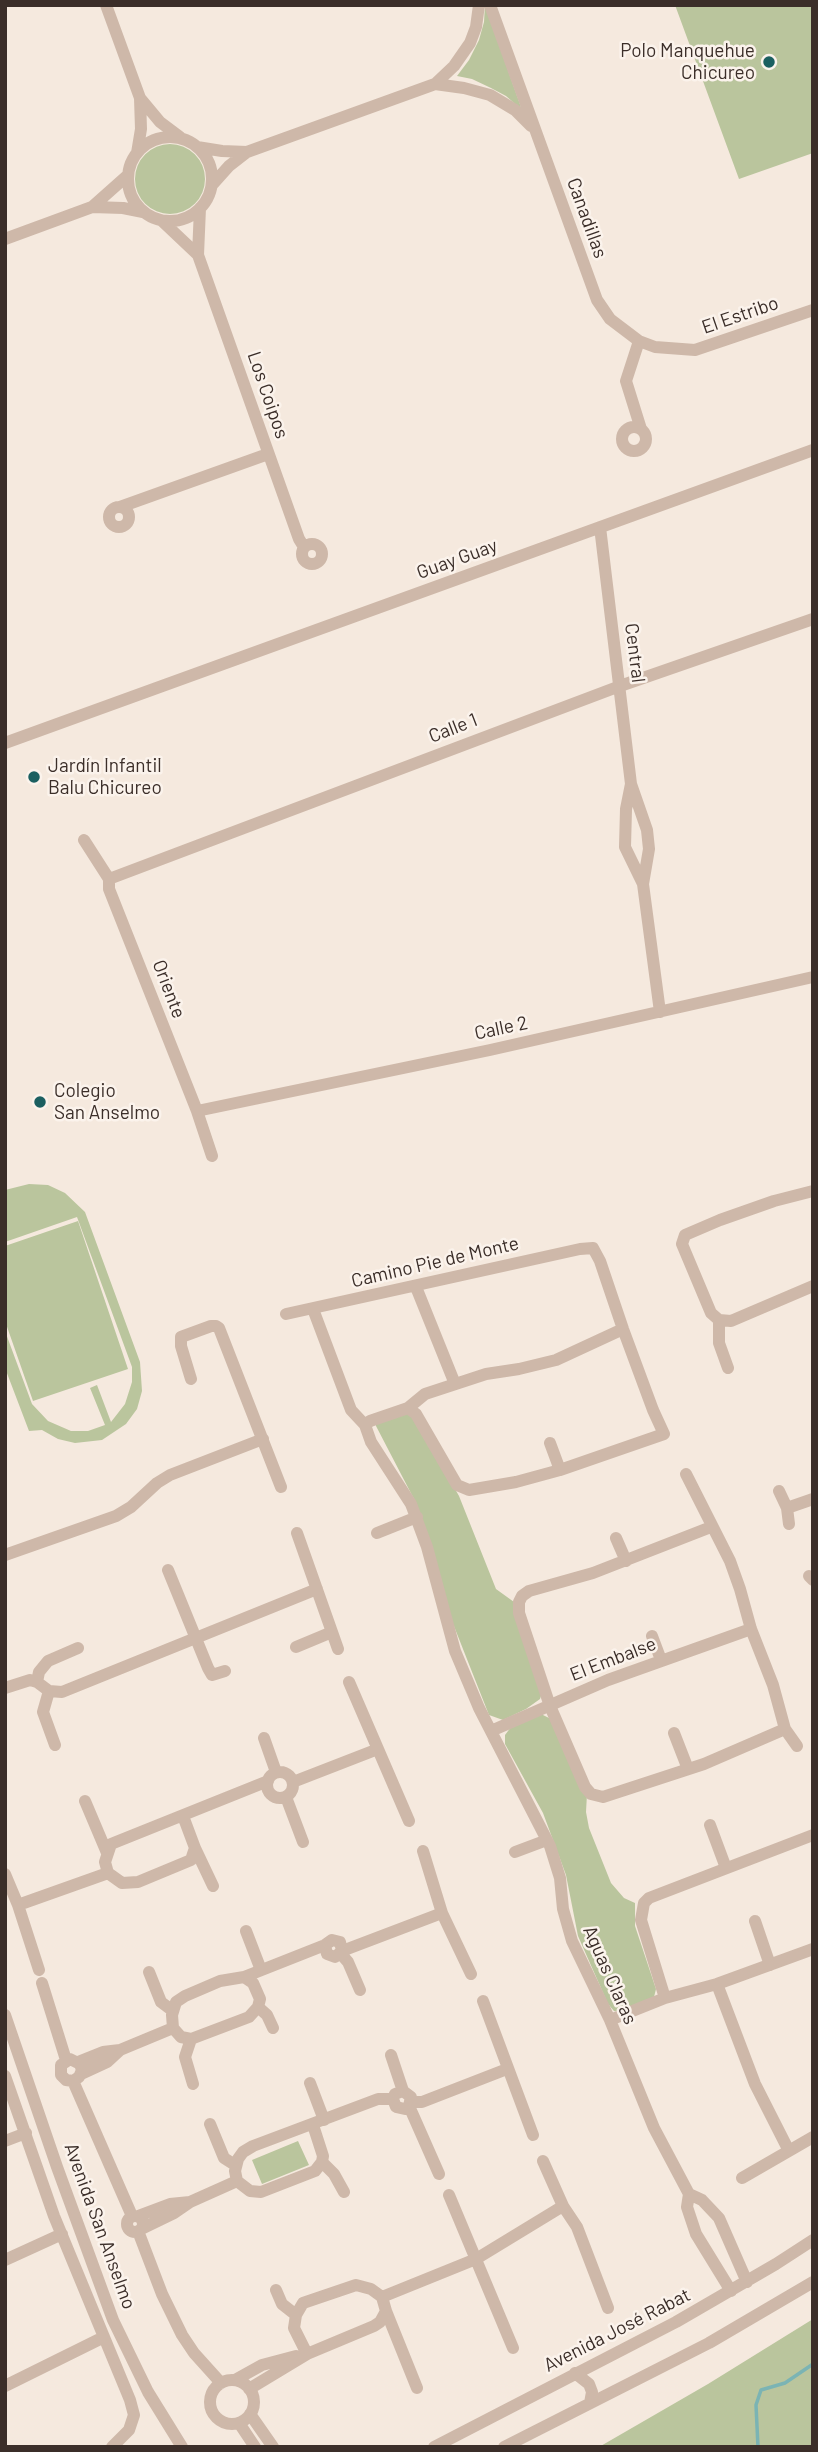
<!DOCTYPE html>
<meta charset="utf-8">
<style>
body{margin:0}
#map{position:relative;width:818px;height:2452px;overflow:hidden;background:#f5e9de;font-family:Barlow,sans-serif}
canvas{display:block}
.frame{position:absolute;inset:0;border:7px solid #3b2e29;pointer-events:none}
</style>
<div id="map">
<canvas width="818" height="2452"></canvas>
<div class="frame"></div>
</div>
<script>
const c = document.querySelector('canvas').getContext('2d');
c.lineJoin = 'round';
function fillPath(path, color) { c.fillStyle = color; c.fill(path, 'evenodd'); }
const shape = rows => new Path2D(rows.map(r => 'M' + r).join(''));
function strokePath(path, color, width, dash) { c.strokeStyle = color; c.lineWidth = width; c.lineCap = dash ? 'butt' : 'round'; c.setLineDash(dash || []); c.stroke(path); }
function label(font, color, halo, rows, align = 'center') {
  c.font = font + ' Barlow,sans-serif'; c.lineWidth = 5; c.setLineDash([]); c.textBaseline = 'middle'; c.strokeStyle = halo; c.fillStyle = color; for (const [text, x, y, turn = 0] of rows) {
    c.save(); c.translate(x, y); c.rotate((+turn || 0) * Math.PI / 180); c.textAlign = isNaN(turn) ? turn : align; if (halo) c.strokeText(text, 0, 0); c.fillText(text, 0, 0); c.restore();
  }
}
fillPath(shape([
 [485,5,522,110,506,96,491,88,472,79,457,76,469,60,479,40,484,22],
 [675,5,813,5,813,153,739,179],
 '135 179a35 35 0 1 1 70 0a35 35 0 1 1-70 0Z',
 [29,1184,48,1185,65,1193,85,1212,140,1362,142,1391,137,1409,126,1424,102,1440,75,1443,58,1439,42,1430,29,1431,5,1368,5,1331,32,1404,48,1421,71,1431,88,1431,105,1425,90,1388,97,1385,111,1422,125,1404,132,1382,132,1367,77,1217,5,1242,5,1190],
 [78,1221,128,1369,33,1401,5,1321,5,1246],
 [411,1411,459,1496,496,1589,514,1602,543,1690,540,1699,526,1709,503,1720,489,1715,448,1611,415,1501,376,1426,376,1423],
 [541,1714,555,1721,587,1794,586,1812,589,1828,611,1883,624,1898,635,1903,635,1926,656,1989,654,1997,622,2012,614,2011,608,2004,578,1936,566,1875,543,1813,505,1744,505,1735,511,1727],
 [298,2141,309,2165,262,2184,252,2160],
 [813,2319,813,2447,599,2447,708,2384]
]), '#bac59d');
strokePath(shape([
 [758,2447,756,2405,761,2390,785,2383,813,2364]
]), '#7bb4b4', 3.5);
strokePath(shape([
 [106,5,140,98,160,122,180,137],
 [490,5,597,300,610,319,639,341,626,381,641,429],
 [435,84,464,88,490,95,515,110,531,126],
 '128 179a42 42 0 1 1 84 0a42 42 0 1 1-84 0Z',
 [197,147,222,151,247,152,435,84,454,66,470,43,476,27,479,5],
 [137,153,141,129,140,98],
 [212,185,229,166,247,152],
 [92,207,123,208,143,212],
 [200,208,198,255,299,539,304,547],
 [161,220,198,255],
 [5,239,92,207,128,175],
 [639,341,655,347,695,350,813,310],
 '622 439a12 12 0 1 1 24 0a12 12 0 1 1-24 0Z',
 '109 517a10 10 0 1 1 20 0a10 10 0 1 1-20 0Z',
 [120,507,268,454],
 [600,527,631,784,647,830,649,849,643,884,660,1012],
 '302 554a10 10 0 1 1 20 0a10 10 0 1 1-20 0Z',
 [5,743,813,450],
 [631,784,626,809,625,847,643,884],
 [84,840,109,879,109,889,197,1111,212,1156],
 [109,879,620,686,813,619],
 [197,1111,490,1050,813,977],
 [813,1191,774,1201,720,1220,685,1235,682,1244,711,1313,719,1320,731,1321,813,1286],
 [416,1287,455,1384],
 [313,1309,351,1410,365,1425,371,1442,411,1504,427,1547,455,1651,479,1708,550,1846,560,1878,563,1909,572,1941,610,2020,654,2128,689,2194,687,2207,696,2234,731,2291],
 [286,1314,580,1249,593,1248,600,1261,623,1329,653,1410,664,1434,560,1470,516,1482,469,1490,457,1485,416,1414,408,1408],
 [719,1320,719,1343,728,1368],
 [191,1379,181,1346,181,1337,211,1326,216,1326,219,1328,281,1487],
 [365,1425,370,1421,408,1408,425,1394,486,1374,519,1369,556,1360,623,1329],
 [550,1443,560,1470],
 [686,1474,730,1561,740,1589,751,1629,773,1685,785,1729,797,1746],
 [779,1491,787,1508,789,1524],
 [787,1508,813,1499],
 [711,1527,593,1573,529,1591,522,1596,519,1602,519,1613,550,1706,585,1787,591,1794,603,1797,704,1764,785,1729],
 [297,1533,338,1649],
 [377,1533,417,1517],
 [616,1538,626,1561],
 [5,1555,116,1516,131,1507,157,1483,170,1475,263,1439],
 [168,1570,208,1668,212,1675,225,1671],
 [809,1576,813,1580],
 [652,1636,661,1660],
 [296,1647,332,1632],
 [37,1682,39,1672,48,1661,78,1648],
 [349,1682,409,1821],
 [5,1688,30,1680,37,1682,49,1691,62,1692,317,1589],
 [49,1691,43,1712,55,1745],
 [491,1731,608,1680,751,1629],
 [674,1733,688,1769],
 [264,1738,276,1772],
 '267 1785a13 13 0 1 1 26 0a13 13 0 1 1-26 0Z',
 [293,1782,378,1749],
 [286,1797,303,1842],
 [85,1801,107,1853],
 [183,1816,195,1848,191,1860,138,1882,122,1883,108,1873,105,1862,111,1844,268,1781],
 [710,1825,726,1868],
 [195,1848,213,1886],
 [423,1851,442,1913,471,1974],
 [515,1852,547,1840],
 [5,1874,18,1905,39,1970],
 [18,1905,108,1873],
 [755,1921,770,1965],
 [246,1931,261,1970],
 [325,1945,327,1954,335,1957,342,1951,442,1913],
 [341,1954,348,1962,360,1990],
 [149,1972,161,2002,173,2011],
 [244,1977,253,1983,260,1999,258,2007,249,2017,191,2039,181,2037,173,2028,172,2015,176,2002,185,1996,220,1981,244,1977,325,1945,332,1940,340,1942,342,1951],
 [42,1983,66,2060],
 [717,1984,755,2084,789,2151],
 [665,1998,641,1920,644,1903,649,1898,813,1835],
 [483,2001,533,2135],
 [258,2007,267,2015,273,2028],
 [5,2015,57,2167,113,2320,148,2392,182,2447],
 [610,2020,665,1998,717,1984,813,1949],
 [191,2039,185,2057,193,2084],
 [391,2055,403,2091],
 [78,2062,103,2052,120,2050,173,2028],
 [81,2074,107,2062,120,2050],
 [5,2076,54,2216,130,2400,134,2415,129,2430,112,2447],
 [73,2081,79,2077,82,2070,80,2064,70,2059,61,2065,61,2075,66,2080,73,2081,132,2216],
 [310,2083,324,2120],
 [411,2102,422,2102,507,2069],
 [409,2106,405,2109,396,2107,393,2099,395,2094,403,2091,411,2097,409,2106,439,2174],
 [210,2124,224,2158,235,2165],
 [313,2125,323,2156,322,2162,315,2171,261,2192,250,2191,237,2181,235,2171,238,2159,243,2152,253,2146,378,2099,393,2099],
 [5,2141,26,2133],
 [543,2161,563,2206,577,2227,608,2308],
 [322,2162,334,2174,344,2192],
 [742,2178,813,2137],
 [689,2194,702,2200,719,2218,747,2282],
 [449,2195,513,2348],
 [190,2202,237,2181],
 [138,2216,170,2204,190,2202,174,2213,141,2229],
 '127 2224a8 8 0 1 1 16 0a8 8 0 1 1-16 0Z',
 [138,2231,162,2294,182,2335,194,2353,221,2383],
 [5,2260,62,2234],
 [276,2290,282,2304,296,2315],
 [382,2297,476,2259,563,2206],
 [386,2311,417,2388],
 [575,2373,589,2384,592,2392,590,2403],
 [235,2380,262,2365,296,2356],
 '210 2402a22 22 0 1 1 44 0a22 22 0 1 1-44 0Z',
 [5,2386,104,2337],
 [249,2389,307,2354,374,2326,380,2322,386,2311,382,2297,371,2289,356,2285,303,2303,296,2315,294,2328,307,2354],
 [250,2414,273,2447],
 [239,2423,255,2447],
 [434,2447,676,2322,776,2264,813,2240],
 [504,2447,709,2343,813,2282]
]), '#ceb8a9', 12);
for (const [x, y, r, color] of [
 [769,62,7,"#1b5f60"],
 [34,777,7,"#1b5f60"],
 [40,1102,7,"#1b5f60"]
]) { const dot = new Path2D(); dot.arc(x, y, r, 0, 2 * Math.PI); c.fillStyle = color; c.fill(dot); strokePath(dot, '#fbf3ec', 2.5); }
label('19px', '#3b2e29', '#fbf3ec', [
 ["Polo Manquehue",755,51,"right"],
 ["Chicureo",755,73,"right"],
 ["Jardín Infantil",48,766],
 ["Balu Chicureo",48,788],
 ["Colegio",54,1091],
 ["San Anselmo",54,1113]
], 'left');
label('19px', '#3b2e29', '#fbf3ec', [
 ["Canadillas",587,218,70],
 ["El Estribo",740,315,-19],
 ["Los Coipos",268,395,71],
 ["Guay Guay",457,559,-20],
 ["Central",635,653,83],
 ["Calle 1",453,728,-21],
 ["Oriente",169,989,69],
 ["Calle 2",501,1028,-12],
 ["Camino Pie de Monte",435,1262,-13],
 ["El Embalse",613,1659,-21],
 ["Aguas Claras",610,1975,66],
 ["Avenida San Anselmo",100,2226,70],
 ["Avenida José Rabat",617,2330,-27]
]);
</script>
